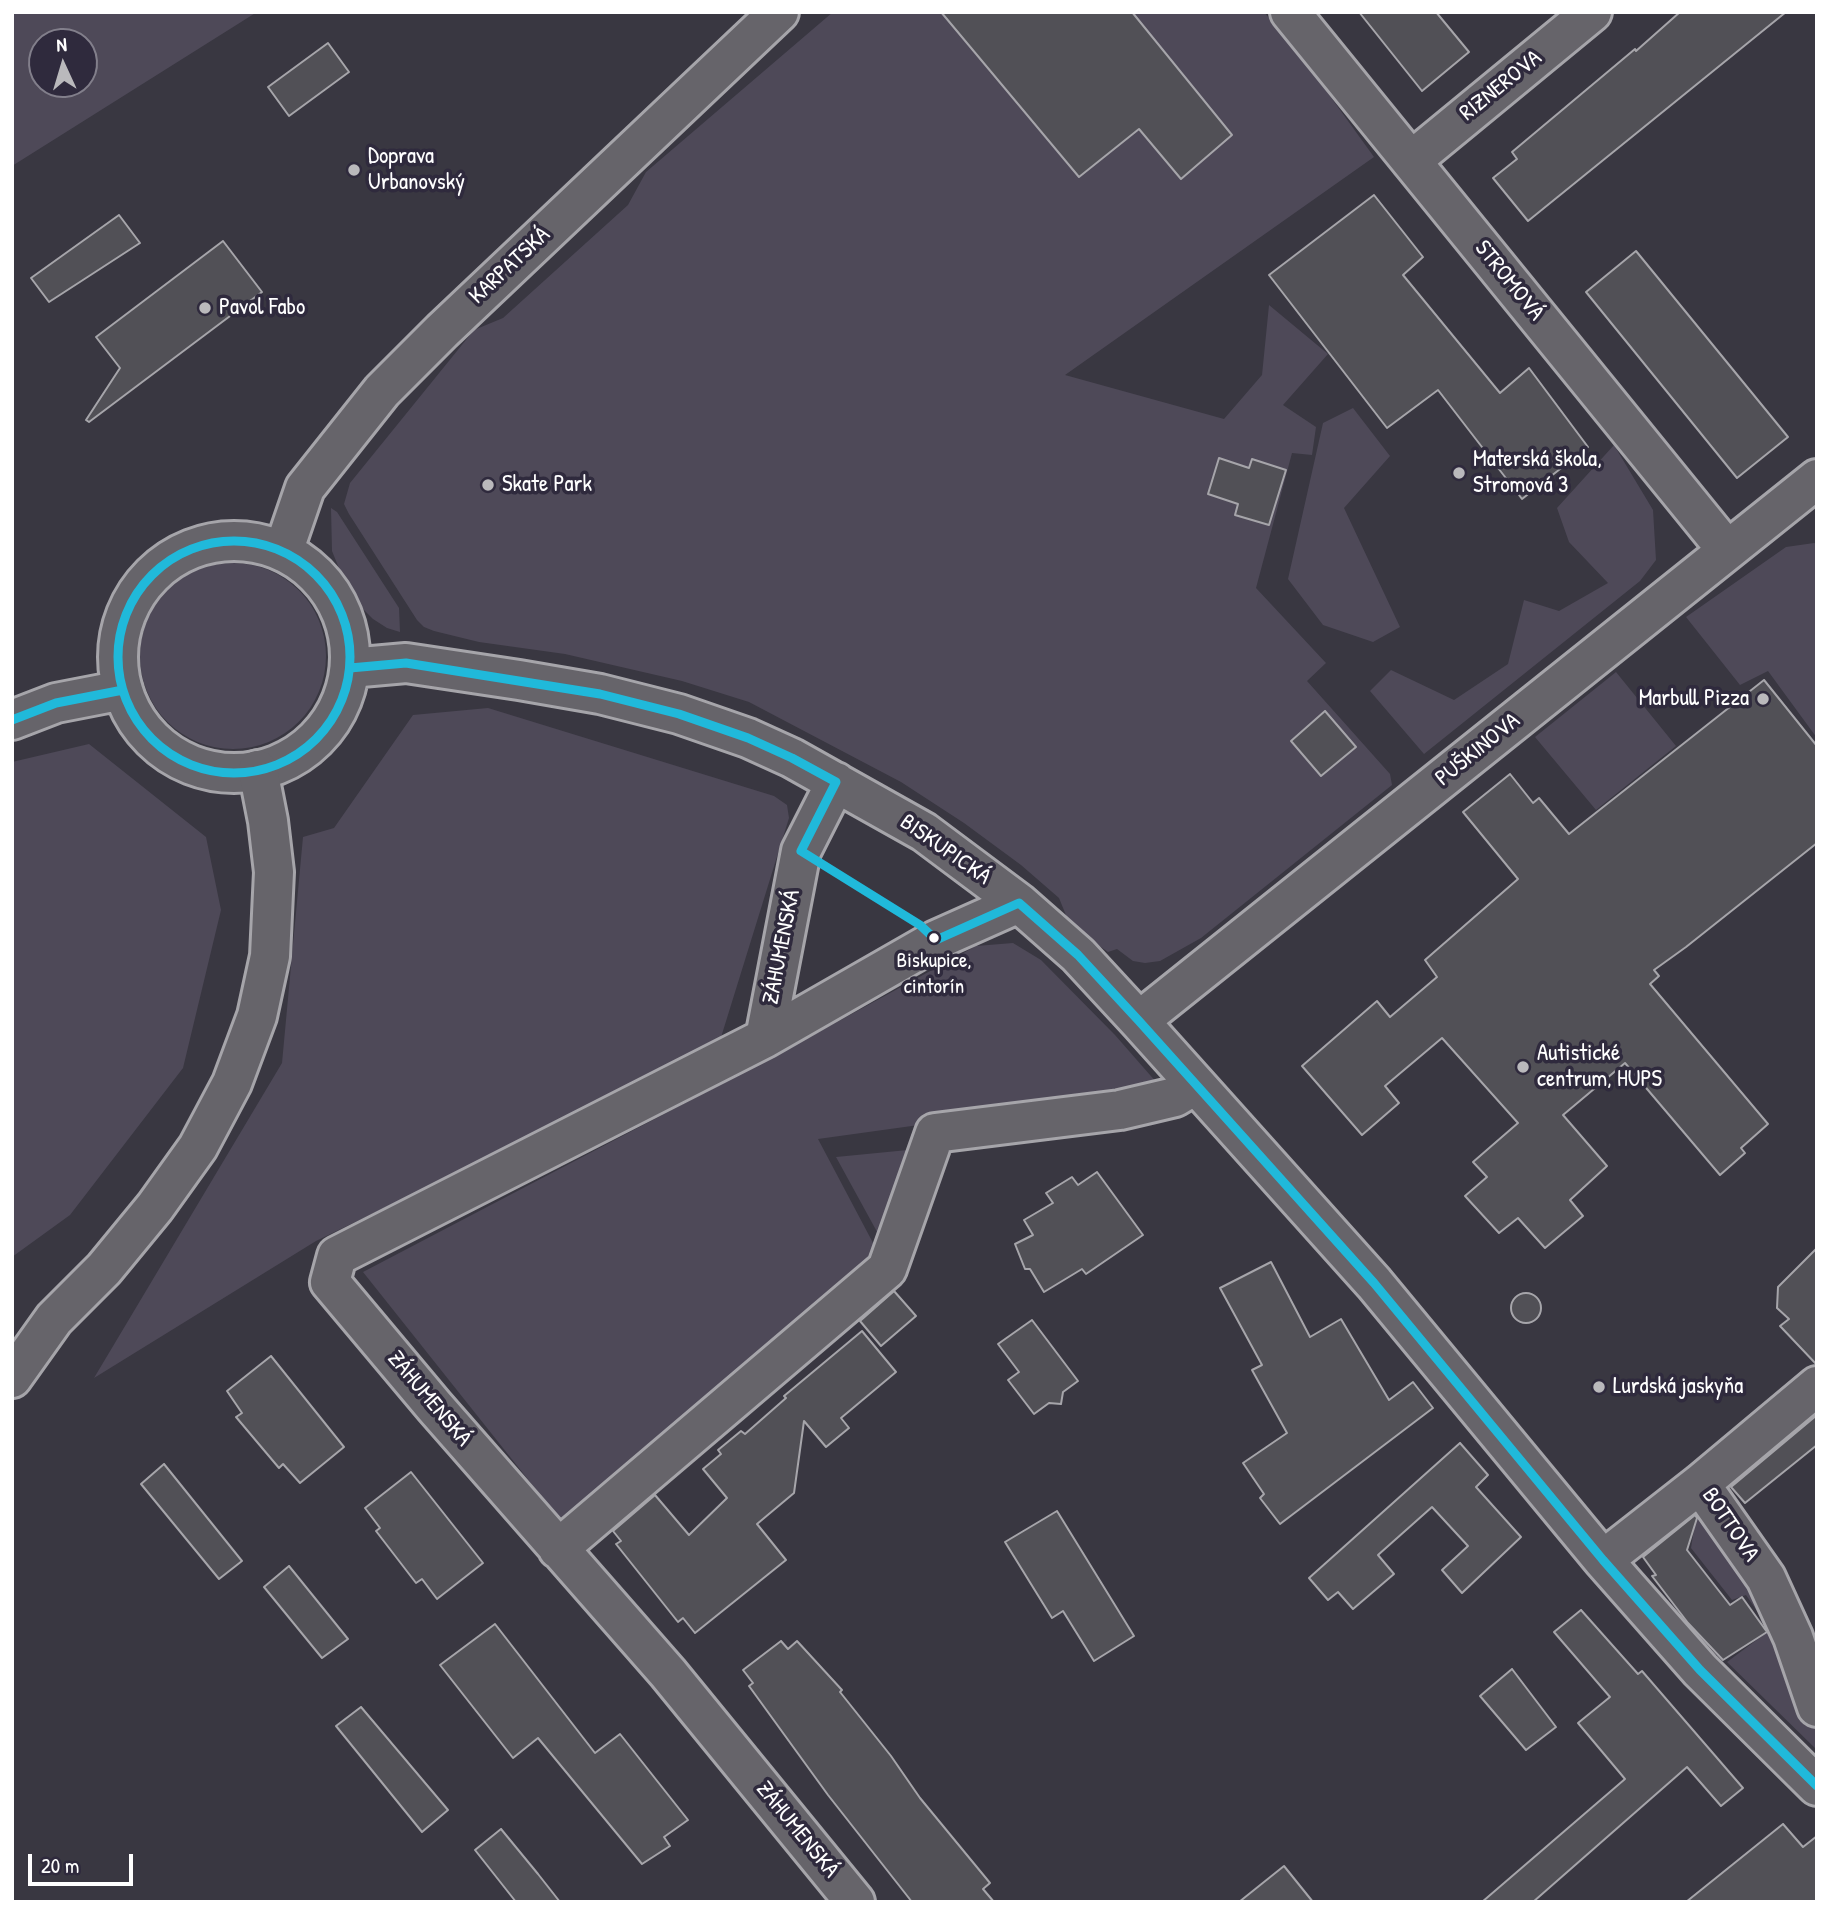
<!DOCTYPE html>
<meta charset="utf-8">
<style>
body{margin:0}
#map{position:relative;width:1829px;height:1914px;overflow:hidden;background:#393741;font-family:"Patrick Hand",sans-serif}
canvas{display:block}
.frame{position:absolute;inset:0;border:14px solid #fff;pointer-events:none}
.north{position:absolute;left:28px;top:28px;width:70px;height:70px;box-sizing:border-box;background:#2f2a3d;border:2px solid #827f8b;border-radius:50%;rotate:356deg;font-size:19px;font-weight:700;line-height:28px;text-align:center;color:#fff}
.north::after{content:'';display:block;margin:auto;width:24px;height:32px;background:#bab9bc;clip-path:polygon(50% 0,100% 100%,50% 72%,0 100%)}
.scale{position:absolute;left:28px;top:1854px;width:105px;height:32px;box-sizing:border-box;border:4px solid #fff;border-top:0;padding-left:9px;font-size:21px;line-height:24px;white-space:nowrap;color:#fff;-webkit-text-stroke:5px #2f2a3d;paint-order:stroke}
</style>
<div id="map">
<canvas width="1829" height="1914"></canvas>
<div class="frame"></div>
<div class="north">N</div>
<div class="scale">20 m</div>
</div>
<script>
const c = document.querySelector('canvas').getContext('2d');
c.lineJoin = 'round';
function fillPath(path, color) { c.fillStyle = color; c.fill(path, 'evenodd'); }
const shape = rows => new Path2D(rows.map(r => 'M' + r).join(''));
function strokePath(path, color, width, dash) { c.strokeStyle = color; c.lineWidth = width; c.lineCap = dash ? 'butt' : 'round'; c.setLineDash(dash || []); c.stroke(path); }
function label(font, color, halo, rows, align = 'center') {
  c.font = font + ' "Patrick Hand",sans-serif'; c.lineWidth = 7; c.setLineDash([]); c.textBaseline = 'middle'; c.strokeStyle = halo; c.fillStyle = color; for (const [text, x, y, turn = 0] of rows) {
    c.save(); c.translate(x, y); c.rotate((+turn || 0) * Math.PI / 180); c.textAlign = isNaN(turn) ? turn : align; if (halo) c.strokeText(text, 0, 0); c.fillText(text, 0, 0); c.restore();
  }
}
fillPath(shape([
 [12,12,257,12,12,166],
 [42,42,84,42,84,84,42,84],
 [833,12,1264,12,1304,60,1374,157,1065,375,1224,419,1262,375,1269,305,1328,354,1283,405,1316,427,1312,455,1292,453,1256,588,1326,663,1307,681,1390,774,1392,785,1201,938,1160,961,1145,963,1133,961,1117,949,1108,952,1070,925,1059,898,1021,865,964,823,901,782,749,702,682,681,565,654,479,642,434,631,424,627,417,620,349,514,344,504,350,483,474,330,503,318,628,205,646,172],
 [1353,408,1390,456,1344,508,1400,627,1373,642,1323,625,1288,579,1323,423],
 [1614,445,1653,510,1656,560,1640,581,1424,754,1370,691,1391,670,1454,700,1508,664,1524,600,1559,611,1608,583,1569,542,1557,508],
 [331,508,337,512,399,608,400,632,387,628,373,619,361,607,347,588,332,551],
 [1814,543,1817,544,1817,738,1768,671,1740,685,1686,617,1786,547],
 '140 656a93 93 0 1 1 186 0a93 93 0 1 1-186 0Z',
 [1616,672,1676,746,1596,810,1535,737],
 [488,708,774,796,787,805,789,818,718,1047,316,1241,94,1378,282,1063,303,837,334,828,413,715],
 [89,744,206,837,221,910,183,1068,70,1215,12,1257,12,762],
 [1013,943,1041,960,1115,1035,1164,1091,818,1139,881,1258,565,1526,363,1272,773,1057,976,946],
 [918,1149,887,1250,836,1157],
 [1697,1516,1779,1626,1817,1726,1817,1750,1727,1662,1770,1630,1746,1595,1732,1600,1691,1548,1694,1529,1672,1523]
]), '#4e4958');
const building = shape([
 [941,12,1132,12,1232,135,1181,179,1139,129,1079,177,941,12],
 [1359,12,1436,12,1469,52,1422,91,1359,12],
 [1680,12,1786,12,1528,221,1493,178,1517,159,1512,152,1635,49,1636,51,1680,12],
 [328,43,349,72,289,116,268,87,328,43],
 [1374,195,1423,257,1403,275,1500,393,1529,368,1588,447,1522,499,1438,390,1387,428,1269,275,1374,195],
 [119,215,140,243,49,302,31,278,119,215],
 [223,241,262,292,89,422,86,420,120,368,96,337,223,241],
 [1636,251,1788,437,1737,478,1586,292,1636,251],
 [1219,458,1249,468,1252,459,1286,470,1269,525,1235,515,1238,504,1208,494,1219,458],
 [1764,680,1817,746,1817,843,1686,947,1654,970,1659,976,1650,984,1768,1124,1741,1148,1745,1153,1720,1175,1625,1063,1563,1115,1607,1166,1570,1200,1583,1216,1545,1248,1518,1218,1499,1233,1465,1196,1487,1177,1473,1162,1518,1123,1442,1038,1385,1086,1399,1103,1362,1135,1302,1066,1377,1001,1390,1017,1437,977,1425,960,1518,879,1463,812,1510,774,1533,803,1539,798,1569,834,1764,680],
 [1325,711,1356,747,1321,776,1291,741,1325,711],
 [1097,1172,1143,1235,1086,1274,1082,1269,1044,1292,1030,1269,1025,1269,1015,1244,1033,1235,1024,1220,1053,1203,1046,1193,1072,1177,1078,1185,1097,1172],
 [1817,1248,1817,1365,1780,1326,1789,1319,1777,1308,1778,1287,1817,1248],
 [1271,1262,1310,1337,1341,1319,1389,1400,1413,1382,1433,1408,1280,1524,1260,1498,1264,1494,1243,1463,1287,1433,1252,1370,1262,1365,1220,1288,1271,1262],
 [894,1291,916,1316,881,1346,860,1321,894,1291],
 '1511 1308a15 15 0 1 1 30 0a15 15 0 1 1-30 0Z',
 [1032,1320,1078,1381,1063,1392,1061,1404,1049,1403,1034,1414,1008,1380,1019,1372,998,1344,1032,1320],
 [862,1331,896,1372,841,1418,849,1428,826,1447,804,1421,794,1493,757,1524,786,1560,695,1633,683,1618,678,1622,616,1544,621,1541,613,1531,655,1495,689,1535,727,1498,703,1469,721,1454,718,1450,741,1431,745,1434,786,1398,784,1396,862,1331],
 [271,1356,344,1447,300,1483,283,1464,279,1468,236,1417,242,1413,227,1391,271,1356],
 [1817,1415,1817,1445,1745,1503,1731,1487,1817,1415],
 [1460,1443,1488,1475,1476,1487,1521,1537,1462,1593,1442,1570,1468,1546,1432,1507,1378,1555,1394,1574,1353,1609,1338,1592,1328,1600,1309,1578,1460,1443],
 [164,1464,242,1561,219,1579,141,1484,164,1464],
 [411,1472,483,1563,437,1599,422,1579,416,1583,376,1531,380,1528,365,1508,411,1472],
 [1057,1511,1134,1636,1094,1661,1063,1611,1052,1618,1005,1542,1057,1511],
 [1695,1515,1697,1518,1687,1550,1730,1605,1742,1597,1767,1632,1723,1660,1688,1623,1652,1576,1656,1575,1643,1557,1695,1515],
 [289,1566,348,1639,322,1658,264,1587,289,1566],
 [1581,1610,1638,1674,1642,1671,1743,1788,1721,1806,1687,1767,1533,1902,1482,1902,1625,1779,1578,1723,1610,1697,1554,1632,1581,1610],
 [495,1624,595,1753,620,1734,688,1820,664,1837,670,1846,642,1864,538,1738,513,1758,440,1665,495,1624],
 [781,1641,788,1649,797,1641,842,1690,840,1692,891,1756,920,1798,990,1883,983,1889,994,1902,912,1902,828,1795,749,1686,753,1683,743,1670,781,1641],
 [1512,1669,1556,1727,1526,1750,1480,1696,1512,1669],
 [361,1707,448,1810,422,1832,336,1726,361,1707],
 [1783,1824,1803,1847,1817,1836,1817,1902,1686,1902,1783,1824],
 [501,1829,538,1874,560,1902,516,1902,475,1850,501,1829],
 [1284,1866,1313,1902,1239,1902,1284,1866]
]);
fillPath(building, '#515056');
strokePath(building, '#a6a5aa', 2);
const minor = shape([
 [1290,12,1727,550],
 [1411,161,1592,12],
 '118 657a116 116 0 1 1 232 0a116 116 0 1 1-232 0Z',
 [283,552,305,488,382,391,442,331,779,12],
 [350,668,406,663,519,680,600,694,679,714,748,738,792,758,924,832,1019,903,1078,955,1139,1021,1374,1283,1603,1560,1700,1670,1817,1786],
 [12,720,56,703,123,690],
 [1139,1021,1817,479],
 [765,1038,801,851,836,782],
 [1700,1484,1766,1578,1793,1637,1817,1707],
 [558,1549,887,1269,935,1133,1120,1110,1175,1097,1195,1085],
 [1603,1560,1700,1484,1817,1386],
 [855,1902,668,1673,434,1406,330,1282,337,1256,765,1038,936,940,1019,903]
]);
const major = shape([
 [12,1378,54,1319,104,1269,155,1207,198,1147,232,1083,257,1016,270,956,274,872,268,821,258,770]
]);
strokePath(minor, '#a6a5aa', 44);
strokePath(major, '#a6a5aa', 44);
strokePath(minor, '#66646a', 38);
strokePath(major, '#66646a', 38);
strokePath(shape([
 '118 657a116 116 0 1 1 232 0a116 116 0 1 1-232 0Z',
 [350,668,406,663,600,694,679,714,748,738,792,758,836,782,801,851,920,925,936,940,1019,903,1078,955,1139,1021,1374,1283,1603,1560,1700,1670,1817,1786],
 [12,720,56,703,123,690]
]), '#20b9da', 9);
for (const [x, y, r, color] of [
 [354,170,7,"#bab9bc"],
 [205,308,7,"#bab9bc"],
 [1459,473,7,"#bab9bc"],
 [488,485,7,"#bab9bc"],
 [1763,699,7,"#bab9bc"],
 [934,938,6,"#fff"],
 [1523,1067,7,"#bab9bc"],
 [1599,1387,7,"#bab9bc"]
]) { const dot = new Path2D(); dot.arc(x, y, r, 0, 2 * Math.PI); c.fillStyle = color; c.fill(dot); strokePath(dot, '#2f2a3d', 2.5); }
label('21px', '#fff', '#2f2a3d', [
 ["Biskupice,",934,961],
 ["cintorín",934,987]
]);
label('23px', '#fff', '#2f2a3d', [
 ["RIZNEROVA",1501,86,-39],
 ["KARPATSKÁ",510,266,-43],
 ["STROMOVÁ",1509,281,51],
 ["PUŠKINOVA",1478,750,-39],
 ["BISKUPICKÁ",945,850,35],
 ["ZÁHUMENSKÁ",782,947,-79],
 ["ZÁHUMENSKÁ",429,1399,50],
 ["BOTTOVA",1730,1525,56],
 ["ZÁHUMENSKÁ",797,1830,51]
]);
label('23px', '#fff', '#2f2a3d', [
 ["Doprava",368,157],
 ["Urbanovský",368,183],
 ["Pavol Fabo",219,308],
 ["Materská škola,",1473,460],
 ["Stromová 3",1473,486],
 ["Skate Park",502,485],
 ["Marbull Pizza",1749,699,"right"],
 ["Autistické",1537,1054],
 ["centrum, HUPS",1537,1080],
 ["Lurdská jaskyňa",1613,1387]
], 'left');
</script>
